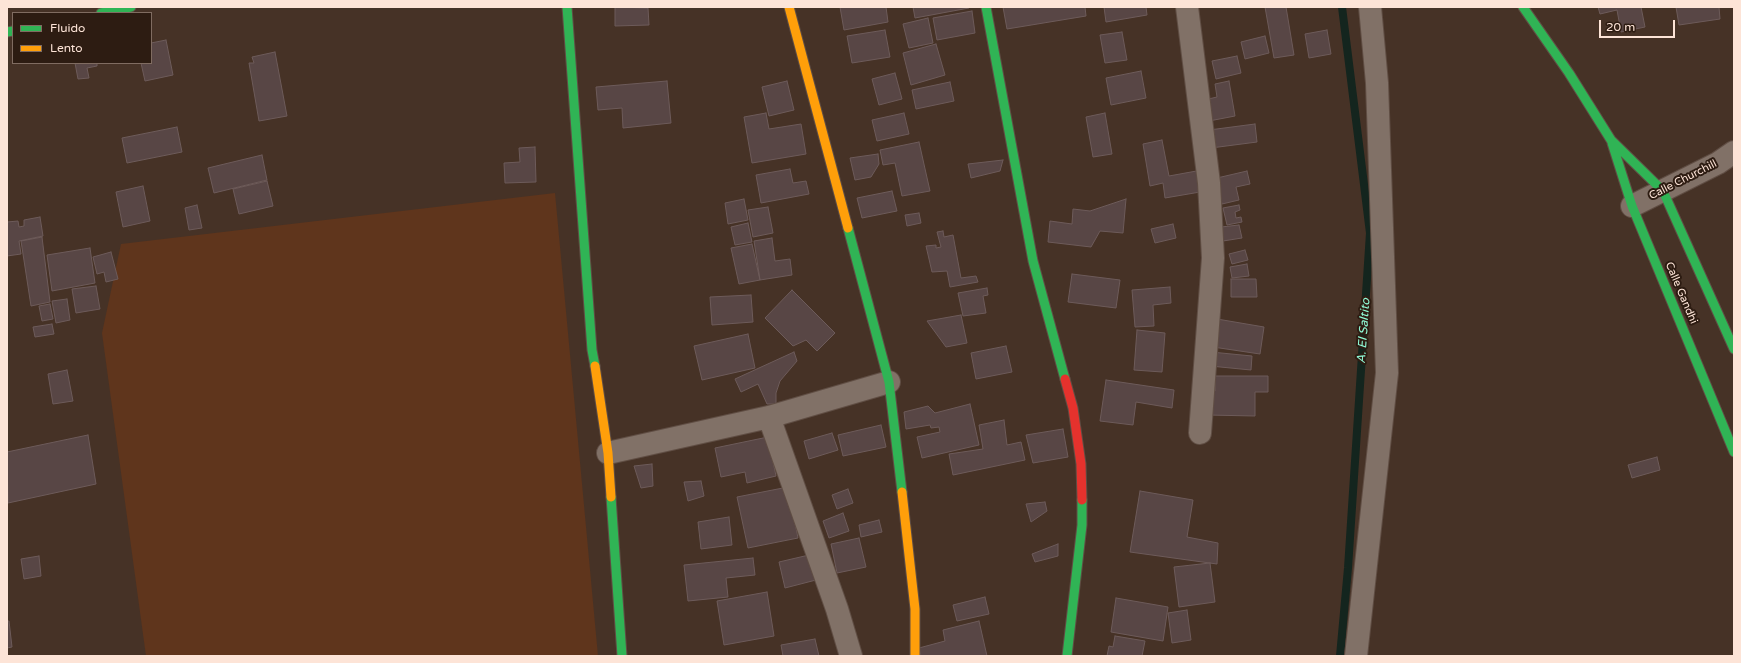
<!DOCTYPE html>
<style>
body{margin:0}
#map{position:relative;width:1741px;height:663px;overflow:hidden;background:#463226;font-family:"Varela Round",sans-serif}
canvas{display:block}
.frame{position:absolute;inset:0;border:8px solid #fde4d7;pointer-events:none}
.legend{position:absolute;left:12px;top:12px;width:140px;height:52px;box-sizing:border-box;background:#2d1c12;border:1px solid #806c61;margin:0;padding:5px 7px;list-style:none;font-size:12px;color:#fde4d7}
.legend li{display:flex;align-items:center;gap:8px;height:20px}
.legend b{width:20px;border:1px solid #806c61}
.scale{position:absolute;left:1599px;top:20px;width:76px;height:18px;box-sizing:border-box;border:2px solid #fde4d7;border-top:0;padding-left:5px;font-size:12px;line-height:14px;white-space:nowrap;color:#fde4d7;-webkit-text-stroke:3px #2d1c12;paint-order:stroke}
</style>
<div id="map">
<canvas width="1741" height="663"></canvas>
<div class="frame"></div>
<ul class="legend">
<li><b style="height:5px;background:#30b455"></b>Fluido</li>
<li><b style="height:5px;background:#ff9f0a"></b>Lento</li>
</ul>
<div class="scale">20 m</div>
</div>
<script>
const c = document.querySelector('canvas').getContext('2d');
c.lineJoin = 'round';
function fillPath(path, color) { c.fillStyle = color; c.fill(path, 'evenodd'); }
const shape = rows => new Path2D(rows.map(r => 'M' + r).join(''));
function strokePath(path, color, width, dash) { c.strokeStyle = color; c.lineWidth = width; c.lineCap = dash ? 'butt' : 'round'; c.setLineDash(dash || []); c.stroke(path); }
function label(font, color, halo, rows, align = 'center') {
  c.font = font + ' "Varela Round",sans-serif'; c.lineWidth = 4; c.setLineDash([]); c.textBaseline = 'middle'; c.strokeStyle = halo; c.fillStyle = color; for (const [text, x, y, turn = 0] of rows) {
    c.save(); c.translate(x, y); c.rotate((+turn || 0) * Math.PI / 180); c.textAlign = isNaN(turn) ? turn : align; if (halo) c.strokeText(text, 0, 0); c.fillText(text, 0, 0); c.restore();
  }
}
fillPath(shape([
 [555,193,598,656,146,656,102,333,121,244]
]), '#5f351c');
strokePath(shape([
 [1340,656,1348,568,1370,233,1342,7]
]), '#14251e', 8);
const building = shape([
 [615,7,648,8,649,25,615,26,615,7],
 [840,7,886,7,888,22,844,30,840,7],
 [913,7,969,7,969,8,915,18,913,7],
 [1003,7,1085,7,1086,16,1007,29,1003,7],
 [1104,7,1146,7,1147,15,1106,22,1104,7],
 [1265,7,1286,7,1294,55,1274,58,1265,7],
 [1598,7,1641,7,1645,27,1621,32,1617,10,1600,14,1598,7],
 [1676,7,1719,7,1720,19,1679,25,1676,7],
 [972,11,975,33,937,40,933,18,972,11],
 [928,18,933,43,909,48,903,24,928,18],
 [885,30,890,57,852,63,847,36,885,30],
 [1327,30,1331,54,1309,58,1305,34,1327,30],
 [1122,32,1127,60,1105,63,1100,35,1122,32],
 [1265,36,1269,53,1245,59,1241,42,1265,36],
 [166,40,173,75,145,81,141,63,151,63,151,43,166,40],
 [936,44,945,75,911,85,903,53,936,44],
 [275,52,287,116,259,121,249,63,254,63,252,57,275,52],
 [1237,56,1241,73,1216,79,1212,61,1237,56],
 [75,63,97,63,97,66,87,68,89,78,78,79,75,63],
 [1141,71,1146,98,1111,105,1106,78,1141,71],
 [895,73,902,99,879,105,872,79,895,73],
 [667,81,671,123,623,128,622,108,598,110,596,87,667,81],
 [787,81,794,110,769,116,762,87,787,81],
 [1229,81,1235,116,1209,121,1204,100,1217,97,1215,84,1229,81],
 [950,82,954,101,916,109,912,90,950,82],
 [766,113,769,129,801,124,806,154,752,163,744,117,766,113],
 [904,113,909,134,877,141,872,120,904,113],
 [1105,113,1112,154,1093,157,1086,117,1105,113],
 [1255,124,1257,142,1211,148,1209,130,1255,124],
 [177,127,182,152,127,163,122,138,177,127],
 [1162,140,1169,176,1202,170,1206,191,1165,198,1163,183,1150,186,1143,144,1162,140],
 [919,142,930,191,902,196,895,163,883,165,880,150,919,142],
 [535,147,536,182,505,183,504,163,520,162,519,148,535,147],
 [878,154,879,164,871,177,855,180,850,158,878,154],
 [262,155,267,180,214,193,208,168,262,155],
 [1003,160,1000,171,971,178,968,164,1003,160],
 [790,169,793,183,806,181,809,194,761,203,756,175,790,169],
 [1247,171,1250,184,1236,187,1239,200,1222,204,1217,178,1247,171],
 [267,181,273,206,239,214,233,189,267,181],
 [143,186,150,221,123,227,116,192,143,186],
 [892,191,897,211,862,218,857,198,892,191],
 [744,199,748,220,728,224,725,203,744,199],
 [1126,199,1123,233,1100,231,1091,247,1048,242,1050,221,1072,224,1073,209,1090,211,1126,199],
 [197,205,202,228,189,230,185,208,197,205],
 [1239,205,1240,210,1235,212,1236,218,1241,217,1242,222,1227,225,1223,208,1239,205],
 [768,207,773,233,753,237,748,210,768,207],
 [919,213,921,223,907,226,905,215,919,213],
 [40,217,43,236,19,241,21,254,7,256,7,222,18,221,19,227,24,226,24,220,40,217],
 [748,223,752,242,735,245,731,227,748,223],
 [1173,224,1176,238,1155,243,1151,229,1173,224],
 [1239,225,1242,238,1223,241,1221,227,1239,225],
 [943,231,944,237,953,235,961,278,976,276,978,282,950,287,947,271,932,272,926,246,936,245,936,248,941,247,937,232,943,231],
 [42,237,50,302,31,306,21,241,42,237],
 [772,238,775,261,790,259,792,275,760,280,754,241,772,238],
 [752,244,760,280,739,284,731,248,752,244],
 [90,248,95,283,52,291,47,255,90,248],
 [1245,250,1248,260,1232,264,1229,254,1245,250],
 [111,252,118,279,106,282,104,272,97,274,93,257,111,252],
 [1247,264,1249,276,1232,278,1230,267,1247,264],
 [1072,274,1120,280,1116,308,1068,302,1072,274],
 [1231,279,1256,279,1257,297,1231,297,1231,279],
 [96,286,100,309,76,313,72,289,96,286],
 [1170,287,1171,303,1153,305,1154,326,1135,327,1132,290,1170,287],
 [987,288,988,295,983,296,986,313,963,316,958,293,987,288],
 [792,290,835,333,817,351,806,340,793,346,765,318,792,290],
 [751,295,753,322,712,325,710,297,751,295],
 [67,299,70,320,56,323,52,301,67,299],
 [50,304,53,319,42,321,39,306,50,304],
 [961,315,967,343,946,347,927,321,961,315],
 [1217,319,1264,327,1260,354,1213,347,1217,319],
 [52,324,54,334,35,337,33,327,52,324],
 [1137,330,1165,333,1162,372,1134,370,1137,330],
 [748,334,755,368,702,380,694,346,748,334],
 [1006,346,1012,372,976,379,971,353,1006,346],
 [794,352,797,361,780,381,776,393,776,404,767,404,758,384,741,392,735,379,794,352],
 [1211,352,1252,356,1251,370,1210,366,1211,352],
 [67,370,73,401,53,404,48,374,67,370],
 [1215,376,1268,376,1268,392,1255,392,1255,416,1207,415,1207,391,1215,391,1215,376],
 [1106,380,1174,390,1172,408,1136,402,1133,425,1100,421,1106,380],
 [970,404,979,445,922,458,917,437,940,432,939,427,931,428,930,425,906,429,904,412,928,406,935,413,970,404],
 [1004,420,1007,445,1021,442,1025,460,953,475,949,454,983,449,979,425,1004,420],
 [881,425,886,447,843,456,838,435,881,425],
 [1063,429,1068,457,1033,463,1026,435,1063,429],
 [832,433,838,450,809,459,804,441,832,433],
 [88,435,96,484,8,503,7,452,88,435],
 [768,437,776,476,747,483,745,472,721,477,715,448,768,437],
 [1657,457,1660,470,1632,478,1628,465,1657,457],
 [652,464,653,486,641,488,634,466,652,464],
 [701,481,704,496,688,501,684,482,701,481],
 [788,487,798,538,748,548,737,497,788,487],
 [848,489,853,503,837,509,832,495,848,489],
 [1140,491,1193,500,1187,537,1218,543,1217,564,1130,552,1140,491],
 [1045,502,1047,511,1031,522,1026,504,1045,502],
 [843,513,849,531,829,538,823,521,843,513],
 [729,517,732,545,701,549,698,522,729,517],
 [879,520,882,532,861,537,859,525,879,520],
 [859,538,866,567,837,573,831,544,859,538],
 [1058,544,1058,556,1035,562,1032,554,1058,544],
 [809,555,816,580,785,588,779,562,809,555],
 [39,556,41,576,24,579,21,559,39,556],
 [753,558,755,575,726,578,728,597,688,601,684,565,753,558],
 [1210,563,1215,602,1179,607,1174,567,1210,563],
 [767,592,774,636,724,645,717,601,767,592],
 [985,597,989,614,957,621,953,605,985,597],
 [1116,598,1168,607,1163,641,1111,632,1116,598],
 [1187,610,1191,640,1172,643,1168,613,1187,610],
 [7,621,9,621,12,647,7,648,7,621],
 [979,621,987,656,921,656,919,648,945,641,943,630,979,621],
 [1115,636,1145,641,1142,656,1107,656,1109,646,1113,647,1115,636],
 [815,639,819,656,783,656,781,645,815,639]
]);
fillPath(building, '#584645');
strokePath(building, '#6d5b5a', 1);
const street = shape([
 [1187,7,1209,183,1213,258,1200,433],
 [1632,206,1718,163,1734,152],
 [769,417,837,609,851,656],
 [608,453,769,417,889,382],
 [1356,656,1387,373,1377,83,1370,7]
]);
const fast = shape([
 [567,7,592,350,595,366],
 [986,7,1033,261,1065,379],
 [1523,7,1569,73,1611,140,1663,191,1734,349],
 [101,13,131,7],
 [7,32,13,31],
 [1612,143,1632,206,1734,452],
 [848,228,889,382,902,492],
 [611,497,622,656],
 [1067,656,1082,525,1082,500]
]);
const slow = shape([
 [789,7,848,228],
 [595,366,608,453,611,497],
 [902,492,915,609,915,656]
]);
const jam = shape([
 [1065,379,1073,408,1081,464,1082,500]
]);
strokePath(street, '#604e44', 24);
strokePath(fast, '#604e44', 11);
strokePath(slow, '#604e44', 11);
strokePath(jam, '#604e44', 11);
strokePath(street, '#817167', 22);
strokePath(fast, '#30b455', 9);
strokePath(slow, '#ff9f0a', 9);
strokePath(jam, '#e5322d', 9);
label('11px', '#fde4d7', '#2d1c12', [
 ["Calle Churchill",1683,180,-27],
 ["Calle Gandhi",1681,293,67]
]);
label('italic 12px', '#91fcd8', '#2d1c12', [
 ["A. El Saltito",1364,331,-86]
]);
</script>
